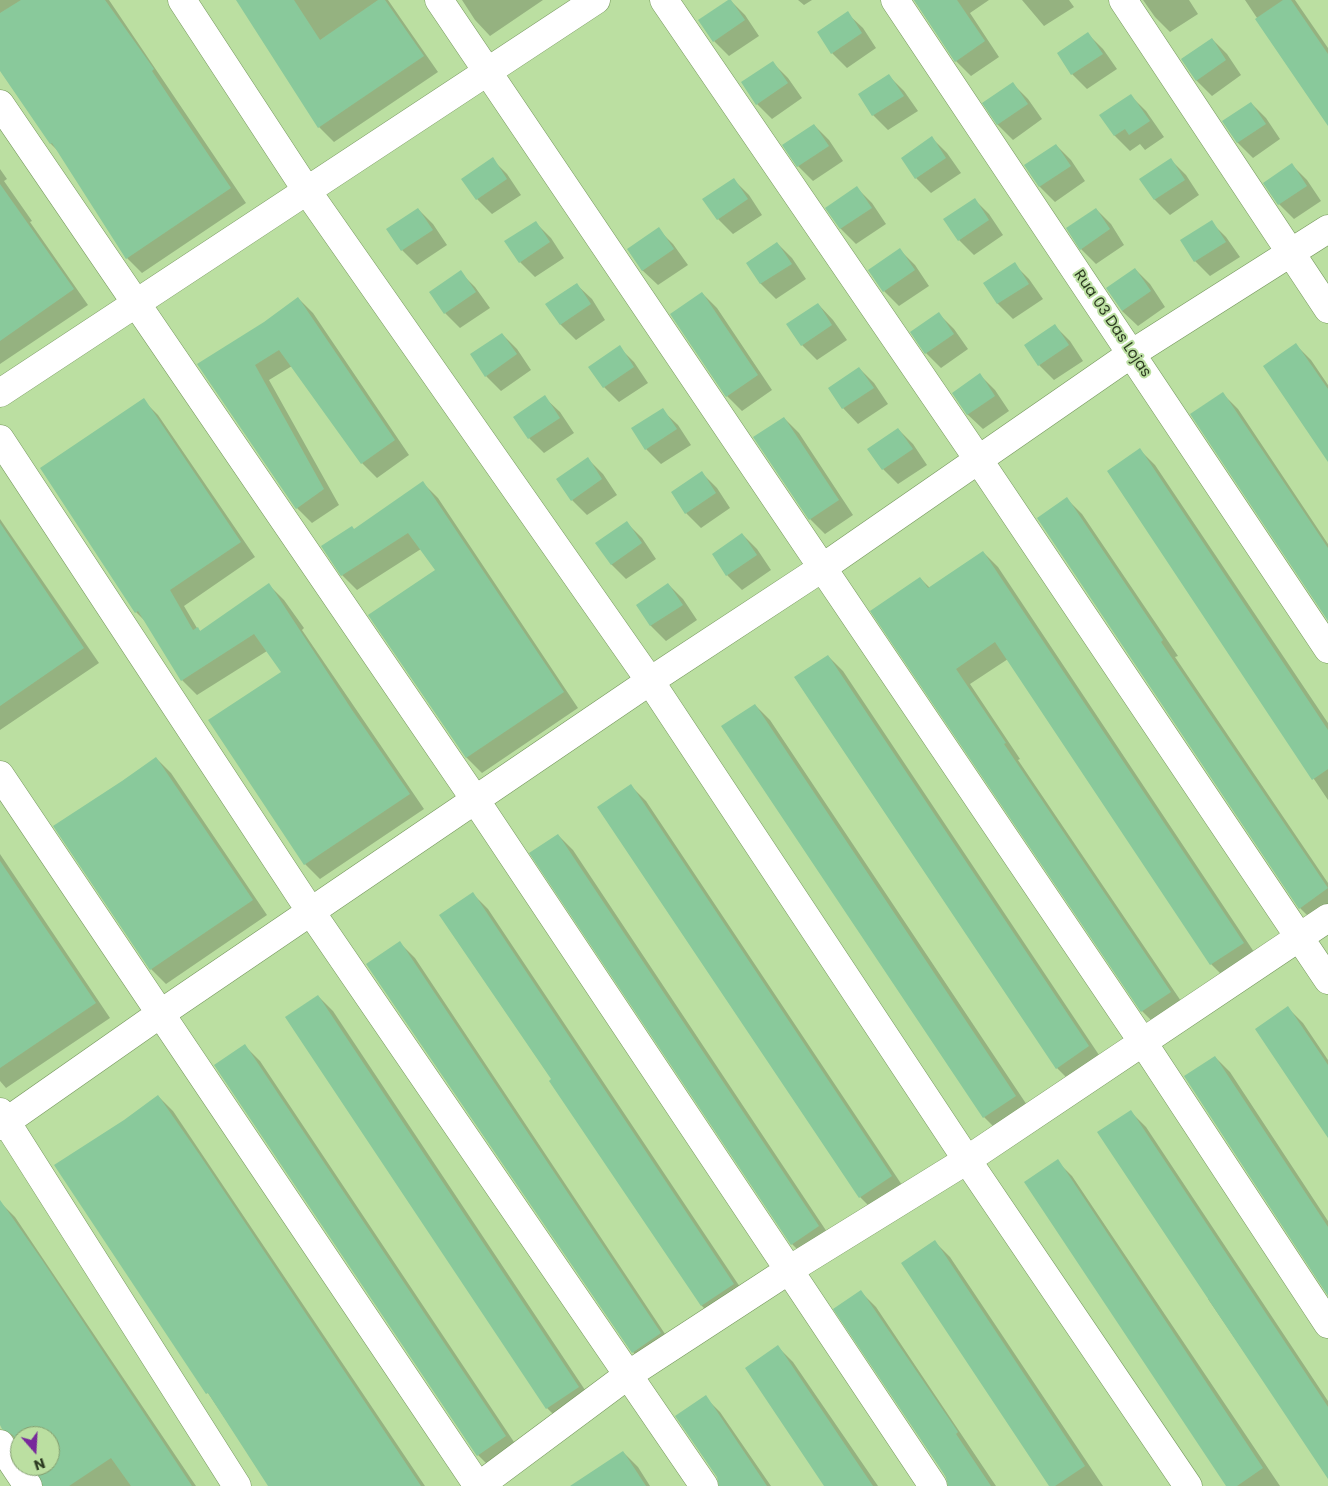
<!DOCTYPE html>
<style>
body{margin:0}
#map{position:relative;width:1328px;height:1486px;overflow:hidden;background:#bbdfa1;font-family:Poppins,sans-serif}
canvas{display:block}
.north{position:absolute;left:10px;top:1426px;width:50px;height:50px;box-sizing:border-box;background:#bbdfa1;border:1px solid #839e6f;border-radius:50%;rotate:161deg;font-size:14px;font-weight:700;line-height:20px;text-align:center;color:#2e3c23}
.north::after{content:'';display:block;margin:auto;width:18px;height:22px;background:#77299b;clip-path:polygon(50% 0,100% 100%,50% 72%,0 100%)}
</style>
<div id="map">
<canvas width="1328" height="1486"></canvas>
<div class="north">N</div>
</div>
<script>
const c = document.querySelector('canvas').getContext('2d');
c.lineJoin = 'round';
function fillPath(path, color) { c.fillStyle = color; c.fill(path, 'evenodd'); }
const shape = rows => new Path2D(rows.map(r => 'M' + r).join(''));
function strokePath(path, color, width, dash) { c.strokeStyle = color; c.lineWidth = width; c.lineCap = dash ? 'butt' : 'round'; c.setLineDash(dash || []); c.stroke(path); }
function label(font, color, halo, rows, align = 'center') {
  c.font = font + ' Poppins,sans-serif'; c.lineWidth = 4; c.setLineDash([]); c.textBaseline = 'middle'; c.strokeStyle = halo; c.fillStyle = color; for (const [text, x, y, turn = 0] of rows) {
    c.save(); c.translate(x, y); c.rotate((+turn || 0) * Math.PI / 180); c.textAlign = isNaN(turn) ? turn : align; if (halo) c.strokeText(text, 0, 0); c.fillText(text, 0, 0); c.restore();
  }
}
fillPath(shape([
 [0,0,109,0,246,203,142,273,127,258,58,151,51,144,0,68],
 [237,0,388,0,438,72,334,142,319,127],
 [462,0,543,0,490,36,475,20],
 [730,0,745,15,759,36,729,56,714,41],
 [798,0,812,0,804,5],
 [914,0,989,0,970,13,999,57,971,76,956,61],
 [1022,0,1069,0,1074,7,1044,26],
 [1143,0,1189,0,1198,14,1170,32,1155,17],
 [1245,0,1295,0,1328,48,1328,124],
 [847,13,863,28,876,48,847,68,832,53],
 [1088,34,1103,49,1117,69,1087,89,1072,74],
 [1212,39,1227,54,1241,75,1212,96,1197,81,1182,59],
 [773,63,788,78,802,98,772,119,757,104,743,83],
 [889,76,904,91,918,111,888,130,873,115],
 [1013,84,1028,99,1042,119,1013,140,998,125,984,103],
 [1131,96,1146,111,1164,137,1145,150,1140,144,1130,151,1115,136,1101,115],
 [1251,103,1266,118,1280,139,1253,158,1238,143,1224,122],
 [814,125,829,140,843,161,813,181,798,166],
 [932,138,947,153,961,173,931,193,916,178],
 [1056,145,1071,160,1085,181,1055,202,1040,187,1026,166],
 [492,159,507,174,521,195,492,214,477,199],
 [1171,160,1186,175,1199,195,1170,215,1155,200,1141,179],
 [1292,165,1307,180,1321,201,1294,219,1279,204],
 [0,169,7,179,4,181,32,221,30,222,88,305,0,364],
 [734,180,749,195,762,215,733,234,718,219],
 [857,188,872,203,886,224,856,244,841,229,827,208],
 [974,199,989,214,1003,235,974,255,959,240],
 [418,209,433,224,447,245,417,265,402,250],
 [1096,209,1111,224,1124,245,1096,264,1081,249],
 [1211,222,1226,237,1240,257,1210,276,1195,261],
 [536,223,551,238,564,258,535,277,520,262],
 [658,229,673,244,688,265,658,285,642,270],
 [777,243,792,258,806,279,776,299,761,284,747,263],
 [900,250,915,265,929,286,899,306,884,291],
 [1014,264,1029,279,1043,299,1013,319,998,304,984,283],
 [1135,269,1150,284,1165,307,1138,326,1122,311],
 [460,272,475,287,490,308,460,328,445,313],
 [576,284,592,299,605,320,576,340,561,325,547,304],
 [702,293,717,308,772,390,742,411,727,396,672,314],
 [298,298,313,313,409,455,377,478,362,463,292,366,269,380,339,505,312,523,297,508,199,365,264,323],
 [818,304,833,320,847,340,817,360,802,345],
 [939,314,954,329,968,349,941,368,926,353],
 [1055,326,1070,341,1083,361,1054,380,1039,365],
 [502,334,517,349,531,370,501,391,486,376],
 [1296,345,1311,360,1328,385,1328,460],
 [619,347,634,362,648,383,619,402,604,387],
 [859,368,874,383,888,404,858,424,843,408,830,388],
 [980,375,995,390,1009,411,983,429,967,414],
 [1223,394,1238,409,1328,544,1328,619],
 [544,397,560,412,574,433,544,453,529,438],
 [143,400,158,415,255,557,184,606,197,628,201,632,269,585,284,600,304,628,302,630,424,809,320,879,305,864,282,672,267,651,197,695,182,680,146,622,136,612],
 [662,410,678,425,691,445,661,464,646,449,633,429],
 [784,418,799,433,853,515,825,534,810,519],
 [898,429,913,444,927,465,898,484,883,469,869,449],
 [1140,450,1155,465,1328,723,1328,800,1108,471],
 [588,459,603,474,617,495,587,515,572,500],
 [702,473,717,488,730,508,701,528,686,513],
 [423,483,438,498,578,708,482,773,467,758,370,615,437,571,421,549,357,590,342,575,354,530],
 [1067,499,1082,514,1178,656,1175,657,1328,883,1328,915,1315,923,1300,908,1038,518],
 [0,519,99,663,0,730],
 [627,523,642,538,656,559,626,579,611,564],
 [742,534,757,549,771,570,742,590,727,575],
 [983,552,998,567,1258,958,1226,979,1211,964,1008,659,970,684,1020,759,1018,760,1185,1007,1157,1026,1142,1011,872,611,920,578,930,588],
 [668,584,683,599,697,620,666,641,651,626,637,605],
 [828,656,843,671,1103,1061,1072,1083,1057,1068],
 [755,705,770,720,1031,1111,999,1132,984,1117],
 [156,758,171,773,267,915,166,984,151,969,123,782],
 [631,786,646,801,906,1191,875,1212,860,1197],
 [558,835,573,850,833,1241,807,1259,792,1244],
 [0,854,110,1018,6,1088,0,1081],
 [473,894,488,909,748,1299,717,1321,702,1306,553,1080],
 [400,943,415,958,675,1349,648,1367,633,1352],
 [318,996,333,1011,593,1402,562,1423,547,1408],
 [1288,1008,1303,1023,1328,1060,1328,1137],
 [245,1046,260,1061,520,1451,493,1470,478,1455],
 [1215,1057,1230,1072,1328,1221,1328,1295],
 [158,1096,173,1111,425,1486,270,1486,56,1165,125,1121],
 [1131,1112,1146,1127,1328,1401,1328,1475,1208,1299,1210,1298],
 [1057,1161,1072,1176,1280,1486,1228,1486],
 [0,1202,15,1217,196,1486,43,1486,35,1466,50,1466,50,1436,20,1436,20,1444,0,1424],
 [935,1242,950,1257,1103,1486,1052,1486],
 [861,1292,876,1307,996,1486,950,1486],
 [778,1347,793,1362,878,1486,827,1486],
 [705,1397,720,1412,771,1486,720,1486],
 [623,1452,638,1467,650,1486,599,1486]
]), '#0003');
fillPath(shape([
 [21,0,105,0,154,69,152,71,174,104,231,188,126,259,52,143,50,144,0,71,0,13],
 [236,0,294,0,320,40,378,0,385,0,424,56,318,128],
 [728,0,731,0,745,20,713,42,698,20],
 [914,0,957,0,985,41,955,62],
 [1283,0,1291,0,1328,54,1328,126,1255,19],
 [848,11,862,33,831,54,817,32],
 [1088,32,1103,54,1071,75,1057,53],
 [1212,38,1226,60,1196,81,1181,59],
 [773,61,788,83,756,105,741,82],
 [889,74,904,96,872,116,858,94],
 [1013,82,1028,104,997,125,982,103],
 [1131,94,1150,121,1129,135,1125,129,1114,136,1099,115],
 [1251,102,1266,124,1237,143,1222,121],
 [814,124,829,146,797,167,782,145],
 [932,136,946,158,915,179,901,158],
 [1056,144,1071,166,1039,187,1024,165],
 [493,157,507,179,476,200,461,179],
 [1171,158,1185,180,1154,200,1139,179],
 [1292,163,1307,186,1278,205,1263,183],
 [734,178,748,199,717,220,702,199],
 [0,184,74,289,0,341],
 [857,186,872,208,840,229,825,208],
 [975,198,989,220,958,241,943,219],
 [418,208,433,230,401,251,386,229],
 [1096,208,1110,229,1080,250,1066,228],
 [1212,220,1226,242,1194,262,1180,240],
 [536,221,550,242,519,263,504,241],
 [659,227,674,249,642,271,627,249],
 [777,242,792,264,760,284,746,263],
 [900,248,915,270,883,292,868,270],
 [1015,262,1029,284,997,304,983,283],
 [1135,268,1151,291,1122,311,1106,288],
 [461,270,476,292,444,314,429,292],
 [577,283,591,304,560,325,545,304],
 [702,292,758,375,726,397,670,314],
 [298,297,395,440,361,464,279,350,255,365,324,489,296,509,197,364,264,322],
 [818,303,832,325,801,346,786,324],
 [939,312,954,334,925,354,910,332],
 [1055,324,1069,345,1038,366,1024,345],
 [502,333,517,354,485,377,470,354],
 [1296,343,1328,389,1328,462,1263,366],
 [620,345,634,367,603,388,588,367],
 [859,367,874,388,842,409,828,388],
 [980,373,995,396,967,415,952,393],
 [1223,392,1328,548,1328,621,1190,414],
 [545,395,560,418,528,439,513,417],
 [144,398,241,542,170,590,193,630,198,627,200,631,269,583,352,710,410,794,304,865,208,720,281,672,254,634,181,681,138,611,135,613,40,468],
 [663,408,677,429,645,450,631,428],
 [784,417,839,500,809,520,753,437],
 [898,428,913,449,882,470,867,449],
 [1140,448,1328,730,1328,769,1312,780,1107,471],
 [588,457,602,479,571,501,556,479],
 [702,471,716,493,685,514,671,492],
 [423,481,564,692,466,758,368,615,435,570,408,533,341,576,321,546,352,526,354,529],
 [1067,497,1163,640,1161,642,1328,888,1299,909,1037,518],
 [627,521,642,543,611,565,595,543],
 [0,523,84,648,0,706],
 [742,533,757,555,726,576,712,554],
 [983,551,1244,943,1210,965,995,642,956,669,1006,743,1004,744,1171,992,1141,1012,870,611,920,577,928,588],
 [668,583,683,605,650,626,636,605],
 [828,655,1089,1046,1056,1069,794,677],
 [755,704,1016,1096,983,1118,721,726],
 [156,757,253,900,150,970,53,826,122,781],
 [631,784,892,1176,859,1198,597,807],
 [558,834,819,1226,791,1245,529,853],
 [0,861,96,1003,0,1068],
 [473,892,734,1284,701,1306,549,1081,551,1079,439,915],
 [400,941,661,1333,632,1353,366,964],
 [318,995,579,1387,546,1409,285,1017],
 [1288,1006,1328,1065,1328,1138,1255,1029],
 [245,1044,506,1436,477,1456,214,1065],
 [1215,1056,1328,1227,1328,1296,1184,1076],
 [158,1095,199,1154,421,1486,268,1486,208,1393,206,1394,54,1165,124,1120],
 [1131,1110,1328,1407,1328,1479,1097,1132],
 [1058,1159,1263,1468,1237,1486,1226,1486,1024,1182],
 [0,1200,42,1260,192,1486,131,1486,111,1458,69,1486,43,1486,33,1466,50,1466,50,1436,20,1436,20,1446,13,1435,2,1429,0,1425],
 [935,1240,1085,1466,1055,1486,1049,1486,901,1263],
 [861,1290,958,1432,956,1434,991,1486,948,1486,946,1477,833,1309],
 [778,1345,854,1458,873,1486,824,1486,745,1368],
 [706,1395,726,1425,767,1486,719,1486,717,1477,675,1416],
 [623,1451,646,1486,570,1486]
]), '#89c99b');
const minor = shape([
 [182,0,307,191,650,681,967,1160,1188,1486],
 [439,0,1144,1044,1328,1324],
 [664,0,978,459,1328,980],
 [895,0,1328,649],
 [1123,0,1328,309],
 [0,104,476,801,933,1486],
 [0,393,596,0],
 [0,439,311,912,704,1486],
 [0,775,478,1486],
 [0,1112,237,1486],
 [0,1126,160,1014,650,681,822,568,1131,354,1328,229],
 [0,1444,28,1486],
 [479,1486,628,1375,789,1270,967,1160,1328,918]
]);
strokePath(minor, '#75975c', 29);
strokePath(minor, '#fff', 28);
label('15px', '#2e3c23', '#bbdfa1', [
 ["Rua 03 Das Lojas",1112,324,56]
]);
</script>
